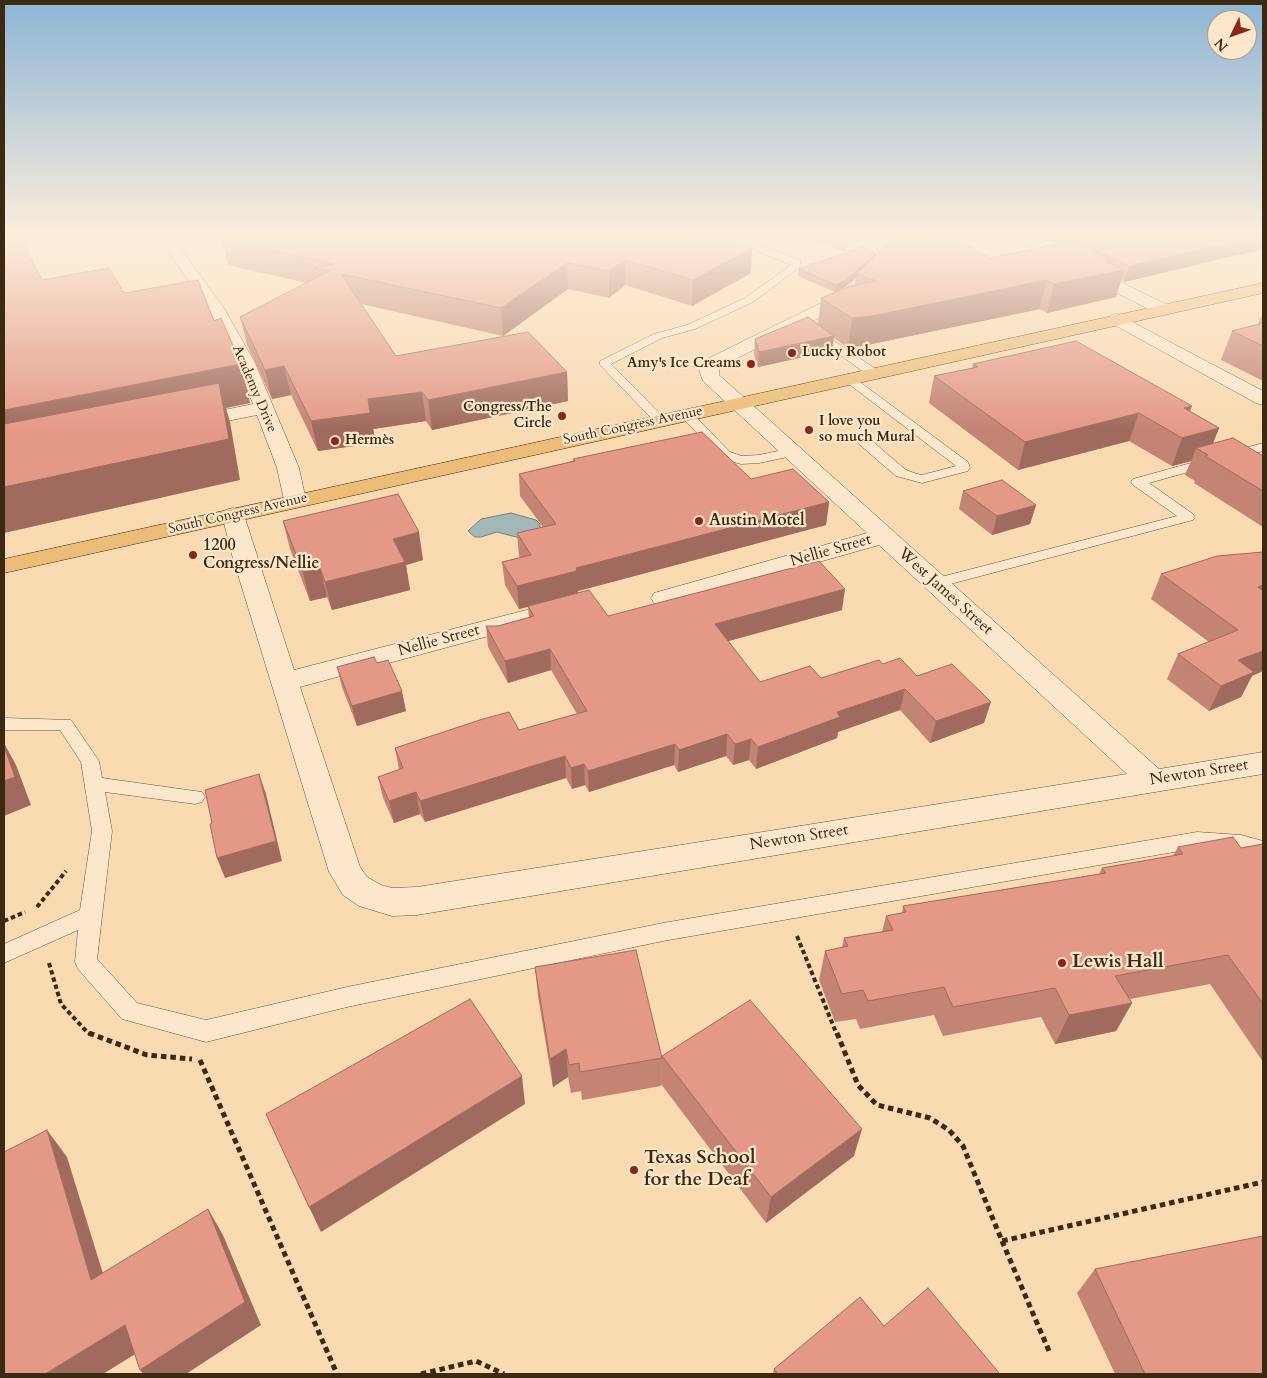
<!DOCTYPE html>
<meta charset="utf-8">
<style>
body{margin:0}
#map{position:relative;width:1267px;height:1378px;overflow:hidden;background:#f9dab1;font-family:Cardo,serif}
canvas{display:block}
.frame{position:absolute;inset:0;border:5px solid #3c2912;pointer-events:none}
.north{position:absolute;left:1207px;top:10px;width:50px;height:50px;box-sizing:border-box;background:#fbe7cc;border:1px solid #af9b82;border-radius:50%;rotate:228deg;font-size:14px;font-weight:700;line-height:20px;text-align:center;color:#3c2912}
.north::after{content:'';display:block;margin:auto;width:18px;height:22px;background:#8f2418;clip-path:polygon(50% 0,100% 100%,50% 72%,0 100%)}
</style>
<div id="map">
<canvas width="1267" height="1378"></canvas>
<div class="frame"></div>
<div class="north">N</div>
</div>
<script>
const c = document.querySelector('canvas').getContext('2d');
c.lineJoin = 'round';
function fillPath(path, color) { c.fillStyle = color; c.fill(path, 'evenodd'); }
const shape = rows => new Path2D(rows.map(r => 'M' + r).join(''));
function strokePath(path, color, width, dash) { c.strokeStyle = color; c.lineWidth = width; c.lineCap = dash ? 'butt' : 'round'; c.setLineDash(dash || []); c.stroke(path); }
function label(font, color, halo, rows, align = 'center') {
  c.font = font + ' Cardo,serif'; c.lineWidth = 4.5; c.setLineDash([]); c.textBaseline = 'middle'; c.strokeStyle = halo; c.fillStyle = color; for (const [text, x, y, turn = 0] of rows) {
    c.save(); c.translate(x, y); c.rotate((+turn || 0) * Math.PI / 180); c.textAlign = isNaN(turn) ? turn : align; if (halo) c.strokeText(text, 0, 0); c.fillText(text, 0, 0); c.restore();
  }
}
const water = shape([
 [511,513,536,520,540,524,540,530,528,537,520,538,497,532,481,537,475,537,468,531,481,519,511,513]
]);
fillPath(water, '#a4b7b8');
strokePath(water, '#7a7e76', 1);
const service = shape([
 [707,236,724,236,746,240,800,260,801,266,753,302,695,329,662,338,611,364,666,420,664,423,656,423,600,365,600,361,654,334,687,325,745,298,791,265,741,244,708,238,707,236],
 [815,328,877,370,877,376,869,376,811,333,809,331,815,328],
 [849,374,968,462,970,468,968,471,922,483,896,476,860,445,858,442,860,439,870,439,906,470,917,474,922,475,956,466,845,381,845,375,849,374],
 [686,410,690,411,730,452,742,456,759,455,792,448,799,452,797,455,759,463,741,464,720,458,682,417,680,414,682,411,686,410],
 [1263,443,1263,451,1149,483,1193,514,1195,517,1193,520,935,588,927,583,929,580,1177,516,1133,485,1131,482,1133,479,1263,443],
 [4,718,71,720,99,761,102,778,202,792,205,797,202,802,195,804,105,792,112,831,97,959,137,1003,206,1020,347,987,663,923,1197,832,1241,835,1263,841,1263,857,1241,851,1197,848,663,941,347,1007,206,1042,122,1019,78,969,75,962,78,930,4,963,4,944,80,910,92,831,81,762,60,730,4,730,4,718]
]);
const minor = shape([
 [157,236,171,236,224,308,255,363,299,468,306,500,303,505,295,507,287,505,284,500,277,468,257,415,192,428,185,426,182,422,185,418,253,404,237,363,208,308,157,236],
 [876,236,890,236,895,253,893,262,858,295,831,312,719,367,719,375,1159,769,1263,752,1263,774,417,915,392,916,359,906,343,895,329,872,232,555,222,515,225,510,233,508,241,510,244,515,294,670,565,600,574,603,578,608,574,613,300,687,360,867,367,877,381,885,392,888,417,887,1127,774,879,545,663,606,654,603,651,598,654,593,867,533,703,381,699,370,705,360,819,304,846,289,878,260,879,253,876,236],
 [1009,236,1027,236,1168,305,1170,309,1168,313,1162,314,1156,313,1011,239,1009,236],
 [1117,314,1263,391,1263,405,1256,403,1111,323,1108,319,1111,315,1117,314]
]);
const primary = shape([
 [1263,283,1263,293,4,573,4,559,1263,283]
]);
strokePath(service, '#6b553a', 1);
strokePath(minor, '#6b553a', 1);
strokePath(primary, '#3c2912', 1);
strokePath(shape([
 [37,907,66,871],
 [4,921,25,912],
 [797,936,837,1035],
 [49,963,61,1004,88,1033,92,1035]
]), '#3c2912', 4, [4.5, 3]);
strokePath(shape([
 [89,1033,147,1055,192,1059],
 [837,1033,858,1085,877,1105,930,1118,949,1130,963,1146,1002,1241,1263,1182],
 [200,1060,337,1374],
 [1002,1241,1049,1351],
 [421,1374,476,1361,504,1374]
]), '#3c2912', 5, [5.5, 4]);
fillPath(service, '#fbe7cc');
fillPath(minor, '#fbe7cc');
fillPath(primary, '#ecbd78');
fillPath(shape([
 [805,236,850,236,845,252],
 [1041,236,1263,236,1233,256,1124,282,1121,280,1116,297,1047,313,1040,309,867,345,848,348,834,338,832,351,758,367,754,354,755,339,818,324,821,298,835,292,798,276,799,269,876,255,990,258,1057,244],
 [856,278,855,285,840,290,845,287],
 [222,239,752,248,751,273,692,306,625,285,609,298,568,289,503,336,361,304,396,356,567,372,568,401,432,430,426,421,373,429,376,443,318,451,291,395,272,399,247,345,240,317,307,283,228,265],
 [1263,312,1263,381,1221,360,1232,331,1258,324],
 [973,364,1190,411,1219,428,1213,443,1263,456,1263,527,1194,483,1195,481,1185,475,1191,461,1172,466,1129,441,1018,470,929,403,934,376,972,368],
 [573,459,751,479,829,502,826,525,578,591,578,592,608,616,842,610,728,641,760,682,821,678,883,664,917,676,984,723,930,743,900,710,838,732,837,738,756,769,749,760,733,765,726,756,678,772,674,765,589,792,585,785,572,789,566,778,425,822,420,814,394,823,383,798,378,777,399,770,395,748,519,730,577,714,551,670,508,683,488,647,486,626,498,626,529,618,528,607,519,609,505,585,502,562,520,558,519,556,517,533,543,527,520,496,519,474,573,461],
 [963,491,1036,505,1030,524,992,535,959,509],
 [283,521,423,560,406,565,410,590,332,610,327,597,310,601,290,549],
 [1217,556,1252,676,1241,697,1209,711,1167,679,1178,654,1209,642,1151,599,1161,574],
 [337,667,406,711,357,726,342,687],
 [1263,844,1263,1062,1210,984,1130,999,1132,1003,1116,1031,1055,1044,1041,1017,943,1036,934,1015,860,1029,856,1019,835,1022,819,980,825,951,842,948,844,938,882,932,886,916,902,913,903,906,1099,874,1102,868,1173,856,1178,847,1241,848],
 [535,967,662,1058,661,1086,582,1100,581,1091,571,1093,568,1077,553,1087,538,996],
 [662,1056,854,1156,766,1223,661,1084],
 [1095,1269,1263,1374,1115,1374,1077,1293],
 [884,1326,1000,1374,773,1374,774,1369]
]), '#c48474');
fillPath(shape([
 [847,236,850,236,845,252],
 [1263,236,1263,250,1233,256,1124,282,1129,266,1239,241],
 [752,248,751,273,692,306,693,280],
 [876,253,875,260,857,273,856,278,845,287,835,293,836,285],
 [625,260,625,285,609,298,609,271],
 [1109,260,1105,274,1124,270,1116,297,1047,313,1054,284,1105,261],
 [567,263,568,289,503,336,501,308],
 [1047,280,1040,309,867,345,848,348,852,318],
 [834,336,832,351,758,367,759,352],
 [241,364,250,403,226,408,230,422,240,480,4,533,4,410],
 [284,366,291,395,272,399,265,370],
 [567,372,568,401,432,430,428,400],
 [422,392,426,421,373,429,376,443,318,451,311,421,368,399],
 [1192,406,1182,433,1184,408],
 [1139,413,1129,441,1018,470,1025,442],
 [1219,428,1208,456,1208,455,1196,448,1191,461,1172,466,1182,438],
 [829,502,826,525,578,591,578,594,519,609,517,586,576,568],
 [1036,505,1030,524,992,535,997,516],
 [419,532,423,560,406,565,410,590,332,610,325,582,393,539],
 [320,568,327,597,310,601,303,572],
 [1263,585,1263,605,1258,587],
 [845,589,842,610,714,645,715,624],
 [550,649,551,670,508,683,505,661],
 [1263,651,1263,671,1252,676,1241,697,1209,711,1221,686,1238,660],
 [905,689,900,710,838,732,837,738,756,769,758,747,837,712],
 [402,691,406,711,357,726,352,706],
 [991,702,984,723,930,743,936,721],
 [727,734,726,756,678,772,679,750],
 [751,739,749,760,733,765,735,744],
 [4,743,16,765,31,805,4,816],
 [675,744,674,765,589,792,588,771],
 [565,756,566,778,425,822,420,801],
 [584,764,585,785,572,789,571,768],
 [259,774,266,794,282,861,225,878,217,858],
 [416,792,420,814,394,823,389,801],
 [1132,1003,1116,1031,1055,1044,1069,1015],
 [566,1049,568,1077,553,1087,550,1059],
 [522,1076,525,1104,321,1232,309,1207],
 [862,1129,854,1156,766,1223,771,1197],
 [47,1130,67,1157,112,1303,91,1280],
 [208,1209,223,1235,261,1325,186,1374,143,1374,140,1370],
 [125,1325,145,1348,103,1374,45,1374]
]), '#a06b5e');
const building = shape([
 [4,236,19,236,42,280,109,268,124,293,198,280,214,321,221,318,241,364,4,410,4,236],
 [230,236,707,236,752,248,693,280,625,260,609,271,567,263,501,308,341,274,396,356,528,332,567,372,428,400,422,392,368,399,370,413,311,421,284,366,265,370,240,317,329,271,313,268,335,264,222,239,230,236],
 [897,236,949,236,990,258,1072,241,1109,260,1105,261,1124,270,1054,284,1047,280,872,316,852,318,821,298,851,286,876,281,857,273,897,236],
 [1071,236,1263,236,1239,241,1129,266,1092,248,1094,248,1071,236],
 [863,247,876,253,846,280,836,285,799,269,863,247],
 [808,317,834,336,759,352,755,339,808,317],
 [1263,323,1263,346,1232,331,1263,323],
 [1076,341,1192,406,1184,408,1219,428,1182,438,1139,413,1025,442,934,376,978,367,973,364,1076,341],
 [219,383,229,439,4,487,4,424,219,383],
 [702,432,751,479,793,469,829,502,576,568,577,571,517,586,502,562,531,555,517,533,556,524,519,474,575,461,573,459,702,432],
 [1233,438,1263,456,1263,491,1205,456,1208,455,1196,448,1233,438],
 [1002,480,1036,505,997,516,963,491,1002,480],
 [398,494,419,532,393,539,405,562,325,582,320,568,303,572,283,521,398,494],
 [1263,552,1263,585,1258,587,1263,591,1263,651,1238,660,1254,672,1221,686,1178,654,1238,630,1161,574,1217,556,1263,552],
 [819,561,845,589,715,624,760,682,810,666,821,678,879,660,883,664,900,658,917,676,952,664,991,702,936,721,905,689,837,712,840,717,758,747,751,739,735,744,727,734,679,750,675,744,588,771,584,764,571,768,565,756,420,801,416,792,389,801,378,777,403,768,395,748,483,719,509,712,519,730,587,711,550,649,505,661,486,626,498,626,534,616,528,606,589,590,608,616,819,561],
 [374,657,377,663,388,660,402,691,352,706,337,667,374,657],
 [4,746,15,777,4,781,4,746],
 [259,774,276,841,217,858,210,824,212,823,205,790,259,774],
 [1233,837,1241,848,1263,844,1263,1004,1228,955,1115,976,1132,1003,1069,1015,1055,988,953,1007,944,987,868,1001,863,990,842,994,825,951,848,946,844,938,893,930,886,916,906,912,903,906,1106,873,1102,868,1183,854,1178,847,1233,837],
 [636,950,662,1058,580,1072,579,1063,569,1065,566,1049,550,1059,535,967,636,950],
 [470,999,522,1076,309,1207,266,1114,470,999],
 [750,1000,862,1129,771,1197,662,1056,750,1000],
 [47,1130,91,1280,208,1209,245,1302,140,1370,125,1325,45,1374,4,1374,4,1152,47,1130],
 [1263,1236,1263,1374,1145,1374,1095,1269,1263,1236],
 [928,1288,1000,1374,778,1374,774,1369,860,1297,884,1326,928,1288]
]);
fillPath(building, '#e49987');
strokePath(building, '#a06b5e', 1);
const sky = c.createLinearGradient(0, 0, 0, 429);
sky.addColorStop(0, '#8db5d5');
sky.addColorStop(0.55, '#fceedc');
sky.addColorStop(1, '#fceedc00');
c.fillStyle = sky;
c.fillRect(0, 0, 1267, 429);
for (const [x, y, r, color] of [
 [792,353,5,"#8f2418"],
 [751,364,5,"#8f2418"],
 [562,416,5,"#8f2418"],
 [809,430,5,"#8f2418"],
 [335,441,5,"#8f2418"],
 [699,521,5,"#8f2418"],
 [193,555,5,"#8f2418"],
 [1062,963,5,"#8f2418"],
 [634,1170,5,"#8f2418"]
]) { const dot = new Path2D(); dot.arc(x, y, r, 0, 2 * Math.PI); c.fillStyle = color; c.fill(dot); strokePath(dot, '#fbe7cc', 2); }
label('bold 14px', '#3c2912', '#fbe7cc', [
 ["Lucky Robot",802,353],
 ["Amy's Ice Creams",741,364,"right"],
 ["Congress/The",552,408,"right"],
 ["Circle",552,424,"right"],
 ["I love you",819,422],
 ["so much Mural",819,438],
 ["Hermès",345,441]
], 'left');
label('14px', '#3c2912', '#fbe7cc', [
 ["Academy Drive",254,389,67],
 ["South Congress Avenue",633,426,-12],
 ["South Congress Avenue",238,514,-13]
]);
label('bold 16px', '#3c2912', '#fbe7cc', [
 ["Austin Motel",709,521],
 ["1200",203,546],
 ["Congress/Nellie",203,564]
], 'left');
label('16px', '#3c2912', '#fbe7cc', [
 ["Nellie Street",831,551,-16],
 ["West James Street",945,592,42],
 ["Nellie Street",439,641,-15],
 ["Newton Street",1199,773,-9],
 ["Newton Street",799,838,-9]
]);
label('bold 19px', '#3c2912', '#fbe7cc', [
 ["Lewis Hall",1072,963],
 ["Texas School",644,1159],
 ["for the Deaf",644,1181]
], 'left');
</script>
